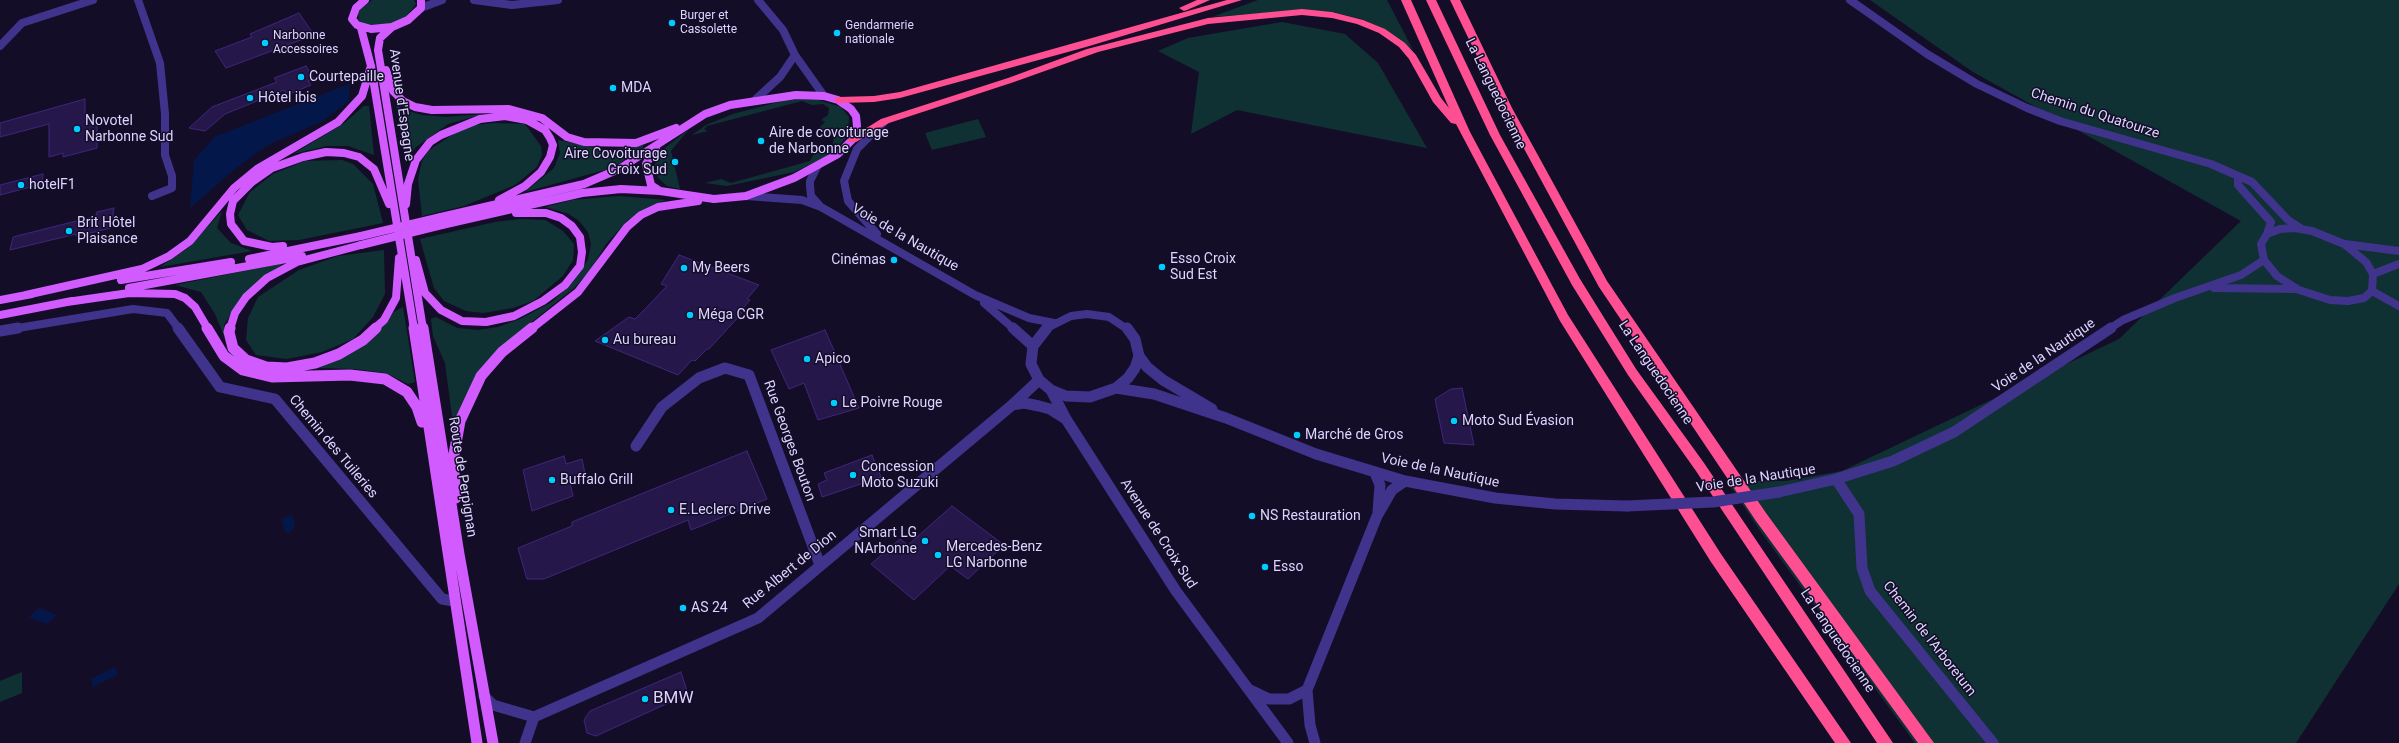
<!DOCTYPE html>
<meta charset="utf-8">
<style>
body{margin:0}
canvas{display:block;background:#140d28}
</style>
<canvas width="2399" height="743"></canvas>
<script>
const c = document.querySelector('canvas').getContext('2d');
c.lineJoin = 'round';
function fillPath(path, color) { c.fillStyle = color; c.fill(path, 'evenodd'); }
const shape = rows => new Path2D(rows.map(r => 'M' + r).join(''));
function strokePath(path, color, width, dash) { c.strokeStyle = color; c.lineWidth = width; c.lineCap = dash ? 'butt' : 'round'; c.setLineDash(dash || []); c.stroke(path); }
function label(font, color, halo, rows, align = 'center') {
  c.font = font + ' Roboto,sans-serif'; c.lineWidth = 3; c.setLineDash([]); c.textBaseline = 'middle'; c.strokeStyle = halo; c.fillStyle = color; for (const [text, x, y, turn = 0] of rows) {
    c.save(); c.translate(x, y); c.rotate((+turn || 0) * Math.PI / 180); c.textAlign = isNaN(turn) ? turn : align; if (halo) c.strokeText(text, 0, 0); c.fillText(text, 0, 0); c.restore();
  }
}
fillPath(shape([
 [372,0,414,0,416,4,404,19,391,24,365,25,359,21,358,12],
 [1258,0,1387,0,1413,50,1384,29,1361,19,1333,12,1302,10,1212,17],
 [1870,0,2399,0,2399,584,2296,743,1915,743,1761,532,1727,481,1786,481,1842,471,2119,339,2241,221,1973,72],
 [1282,22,1345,34,1378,63,1427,148,1237,110,1191,134,1199,72,1158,51,1188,38],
 [803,99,818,100,841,107,849,117,848,135,838,147,824,158,794,172,727,186,705,183,721,179,731,183,810,161,813,155,827,150,833,143,834,137,817,130,825,122,821,120,828,115,829,108,823,104,812,105,802,101,707,126,704,129,708,131,692,135,706,125,733,114,786,100],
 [396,104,402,109,422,115,446,117,483,114,448,124,415,148,405,163],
 [364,106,369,106,374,155,348,146,327,146,293,154,343,124],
 [978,119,986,137,932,150,925,133],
 [494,123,525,124,541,146,542,155,537,167,515,185,464,206,422,216,418,179,422,161,429,150,457,132,475,125],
 [689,129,671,151,680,189,667,186,659,179,655,172,655,164,665,148],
 [558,140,607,150,643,145,643,148,612,168,525,192,554,168,560,153],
 [342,160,353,164,373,184,383,223,299,240,269,241,247,230,238,215,250,192,273,174,305,161],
 [619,196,666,200,648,207,628,220,606,244,591,269,574,288,524,328,482,369,468,392,453,424,445,363,433,336,431,319,436,317,457,328,478,330,498,327,520,319,552,302,573,282,588,260,591,244,588,232,579,221,569,214,545,207,572,200],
 [222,211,217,228,231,243,252,251,160,267,187,249],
 [521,219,545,220,563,231,574,244,573,260,563,276,533,301,513,308,483,313,466,311,444,301,434,288,420,239,495,222],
 [384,250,385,294,373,317,353,339,322,352,287,359,256,355,246,340,248,318,258,297,299,270,338,256],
 [284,263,241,297,224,325,224,336,215,314,201,292,175,285],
 [403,307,415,382,408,384,386,373,355,369,318,368,370,340,394,312],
 [22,672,22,693,0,702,0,681]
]), '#0f3133');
fillPath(shape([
 [349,84,349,101,321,122,268,145,235,169,190,208,194,161,214,137],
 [292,514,295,527,289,533,285,532,282,519],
 [39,608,57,615,47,624,29,617],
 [115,667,118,674,93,687,91,679]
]), '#04174a');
const building = shape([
 [299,13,314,35,226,68,215,51,252,37,250,34,299,13],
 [306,66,314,79,308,81,311,85,287,95,284,90,225,114,205,131,189,128,212,107,277,82,274,78,306,66],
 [85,99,85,123,97,120,97,148,63,157,63,153,49,157,49,124,0,137,0,123,85,99],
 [43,174,42,184,0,195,0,185,43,174],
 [114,208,111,228,82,235,76,236,76,234,10,250,13,237,96,216,97,212,114,208],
 [679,255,759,285,747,299,750,300,740,312,742,313,709,349,707,349,695,361,692,360,678,375,595,341,629,317,635,319,645,309,667,286,661,284,679,255],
 [825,330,859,408,818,420,804,383,789,389,771,350,825,330],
 [1462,388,1474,445,1444,443,1435,399,1451,389,1462,388],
 [747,451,767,499,691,530,688,520,544,579,527,579,518,548,572,526,572,522,747,451],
 [872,455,881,477,822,497,818,484,827,480,824,473,872,455],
 [564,456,566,464,582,459,586,478,570,483,573,496,532,511,523,470,564,456],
 [952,506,1004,545,968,579,950,566,914,600,871,564,900,539,908,545,952,506],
 [681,672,688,694,596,736,587,733,584,720,590,711,681,672]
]);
fillPath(building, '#26174b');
strokePath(building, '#3f267a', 1);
strokePath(shape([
 [138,0,160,63,165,114,165,155,172,176,172,188,152,196],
 [474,0,512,5,558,0],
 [758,0,783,30,795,55,824,96],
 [1850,0,1927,54,1977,84,2027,108,2060,121,2211,164,2252,182,2288,220,2302,229],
 [421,8,442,0],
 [0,46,22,23,93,0],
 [756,99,780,77,795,55],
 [817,167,810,181,810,186,811,196,820,206],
 [2238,176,2238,185,2271,222,2267,234],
 [746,196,802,200,821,207,975,295,1029,318,1054,323],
 [2295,228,2312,231,2344,244,2366,262,2373,274,2372,291,2364,298,2348,301,2330,300,2299,290,2277,276,2264,260,2261,244,2267,234,2280,229,2295,228],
 [877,234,848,201,844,181,857,149,883,123],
 [2345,244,2399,251],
 [2373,274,2399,264],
 [2214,288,2295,289],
 [2372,291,2399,306],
 [984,303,1014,329],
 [12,329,133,309,167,313,179,329],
 [1045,329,1071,316,1087,314,1109,317,1127,329],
 [2109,329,2123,320,2175,298,2241,275,2264,260]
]), '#3f338c', 8);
strokePath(shape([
 [178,328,220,387,275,399,442,599,454,601],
 [1013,328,1033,346],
 [1047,328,1033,346,1031,364,1039,380,1051,390,1066,396,1090,397,1116,388,1128,378,1135,368,1139,356,1135,339,1127,328],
 [0,331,18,328],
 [1139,356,1147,367,1163,380,1212,409],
 [1116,388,1154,394,1226,418,1316,454,1405,481,1495,498,1555,504,1627,506],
 [1051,390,1066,419,1176,591,1288,743],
 [1012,405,1024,403,1039,406,1050,409,1066,419],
 [636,446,662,407,699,378,725,368,749,375,820,565],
 [1375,473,1380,485,1378,512],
 [1836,479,1859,514,1862,568,1870,591,1993,743],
 [1779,492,1836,479,1893,461,1954,432,2111,328],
 [1250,690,1269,699,1289,699,1307,690],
 [484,696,493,705,534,717],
 [525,743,534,717,758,618,1011,406,1039,380],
 [1315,743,1310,725,1307,690,1377,516,1392,490,1405,481]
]), '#3f338c', 11);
strokePath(shape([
 [365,0,356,8,352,19,357,25,371,29,392,27,408,20,421,8,421,0],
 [392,27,380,38,378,50,423,329],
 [361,28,371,66,414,329],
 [386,70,393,91,403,101,415,107,432,110,509,109,542,118,567,137,584,142,636,143,676,128],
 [656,148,646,164,651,185,660,191],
 [406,204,408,184,416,160,430,142,441,135,480,119,505,116,527,120,545,130,550,138,553,145,550,157,541,172,525,186,499,200],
 [441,217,584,184,619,169,705,114,730,105,796,95,824,96,838,100,851,109,856,116,857,126,852,140,838,154,794,178,746,196,714,199,660,191,621,189,582,193,442,225],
 [283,246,272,247,244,241,231,224,230,214,233,201,252,182,272,168,303,157,326,152,344,153,359,157,374,169,389,204],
 [249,259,361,236],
 [416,260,425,293,441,310,462,321,486,322,514,316,543,301,565,285,580,266,582,252,580,237,572,226,561,218,546,213,516,213],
 [121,280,231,262],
 [129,288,302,256],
 [26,295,142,269,169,256,190,241,234,188,257,169,338,122,362,96,371,66],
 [0,300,32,294],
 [67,302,129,293,175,294,185,298,195,307,208,329],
 [0,315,72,301],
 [230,329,235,313,246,297,267,278,297,262,361,245],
 [374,329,384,320,396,298,399,258],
 [531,329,578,292,627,227,641,215,658,207,698,201]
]), '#d15bff', 8);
strokePath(shape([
 [207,328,224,356,243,370,272,377,350,375,385,379,407,392,417,407,422,422],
 [230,328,229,332,233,348,246,360,266,367,287,368,315,363,339,354,363,340,376,328],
 [414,328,477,743],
 [423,328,459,554,493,743],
 [456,498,453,460,460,421,481,376,502,352,532,328]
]), '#d15bff', 11);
fillPath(shape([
 [1197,0,1210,0,1187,10,1184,11,1179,8,1197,0],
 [1227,0,1242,0,1086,47,900,98,874,102,838,103,833,100,838,97,874,96,900,92,1227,0],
 [1401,0,1411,0,1470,132,1568,315,1721,554,1851,743,1835,743,1711,562,1560,321,1456,124,1451,123,1433,102,1409,59,1399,47,1379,33,1357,24,1332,18,1302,15,1208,24,1098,52,1014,82,889,123,856,142,848,142,847,140,881,119,1008,78,1087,49,1208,18,1302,9,1332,12,1363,20,1385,29,1405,43,1416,55,1441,98,1449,108,1401,0],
 [1426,0,1436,0,1500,135,1580,279,1636,369,1704,463,1893,743,1877,743,1696,471,1628,375,1572,285,1490,135,1426,0],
 [1450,0,1460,0,1512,108,1607,281,1766,513,1934,743,1918,743,1756,521,1599,287,1502,108,1450,0]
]), '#ff4f93');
strokePath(shape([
 [1627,506,1713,502,1779,492]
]), '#3f338c', 11);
strokePath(shape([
 [361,236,441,217],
 [361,245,442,225]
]), '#d15bff', 8);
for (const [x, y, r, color] of [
 [672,23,4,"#00cdff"],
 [837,33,4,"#00cdff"],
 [265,43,4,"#00cdff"],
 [301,77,4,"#00cdff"],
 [613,88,4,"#00cdff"],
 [250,98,4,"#00cdff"],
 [77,129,4,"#00cdff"],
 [761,141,4,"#00cdff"],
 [675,162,4,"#00cdff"],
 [21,185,4,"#00cdff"],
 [69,231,4,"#00cdff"],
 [894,260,4,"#00cdff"],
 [1162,267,4,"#00cdff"],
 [684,268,4,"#00cdff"],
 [690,315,4,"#00cdff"],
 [605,340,4,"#00cdff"],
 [807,359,4,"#00cdff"],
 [834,403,4,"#00cdff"],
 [1454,421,4,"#00cdff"],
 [1297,435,4,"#00cdff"],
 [853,475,4,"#00cdff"],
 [552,480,4,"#00cdff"],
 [671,510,4,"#00cdff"],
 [1252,516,4,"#00cdff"],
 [925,541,4,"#00cdff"],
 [938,555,4,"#00cdff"],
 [1265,567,4,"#00cdff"],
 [683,608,4,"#00cdff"],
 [645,699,4,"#00cdff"]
]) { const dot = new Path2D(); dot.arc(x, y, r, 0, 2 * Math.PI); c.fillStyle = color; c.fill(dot); strokePath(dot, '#140d28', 1.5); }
label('12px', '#ddd4ff', '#140d28', [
 ["Burger et",680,16],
 ["Cassolette",680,30],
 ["Gendarmerie",845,26],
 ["nationale",845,40],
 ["Narbonne",273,36],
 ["Accessoires",273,50]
], 'left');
label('14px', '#ddd4ff', '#140d28', [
 ["Courtepaille",309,77],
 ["MDA",621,88],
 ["Hôtel ibis",258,98],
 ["Novotel",85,121],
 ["Narbonne Sud",85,137],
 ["Aire de covoiturage",769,133],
 ["de Narbonne",769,149],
 ["Aire Covoiturage",667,154,"right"],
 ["Croix Sud",667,170,"right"],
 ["hotelF1",29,185],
 ["Brit Hôtel",77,223],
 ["Plaisance",77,239],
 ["Esso Croix",1170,259],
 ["Sud Est",1170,275],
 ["Cinémas",886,260,"right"],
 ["My Beers",692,268],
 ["Méga CGR",698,315],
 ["Au bureau",613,340],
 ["Apico",815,359],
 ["Le Poivre Rouge",842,403],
 ["Moto Sud Évasion",1462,421],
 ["Marché de Gros",1305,435],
 ["Concession",861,467],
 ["Moto Suzuki",861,483],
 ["Buffalo Grill",560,480],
 ["E.Leclerc Drive",679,510],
 ["NS Restauration",1260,516],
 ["Smart LG",917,533,"right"],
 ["NArbonne",917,549,"right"],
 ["Mercedes-Benz",946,547],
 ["LG Narbonne",946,563],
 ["Esso",1273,567],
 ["AS 24",691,608]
], 'left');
label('14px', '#ddd4ff', '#140d28', [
 ["La Languedocienne",1495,94,64],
 ["Avenue d'Espagne",401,105,82],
 ["Chemin du Quatourze",2095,114,18],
 ["Voie de la Nautique",905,238,30],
 ["Voie de la Nautique",2044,356,-34],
 ["La Languedocienne",1655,373,56],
 ["Rue Georges Bouton",789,441,70],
 ["Chemin des Tuileries",333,447,50],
 ["Voie de la Nautique",1440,471,12],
 ["Route de Perpignan",462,477,81],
 ["Voie de la Nautique",1756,479,-9],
 ["Avenue de Croix Sud",1158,534,57],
 ["Rue Albert de Dion",790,570,-39],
 ["Chemin de l'Arboretum",1929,639,52],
 ["La Languedocienne",1837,641,56]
]);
label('17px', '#ddd4ff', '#140d28', [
 ["BMW",653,699]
], 'left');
</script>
